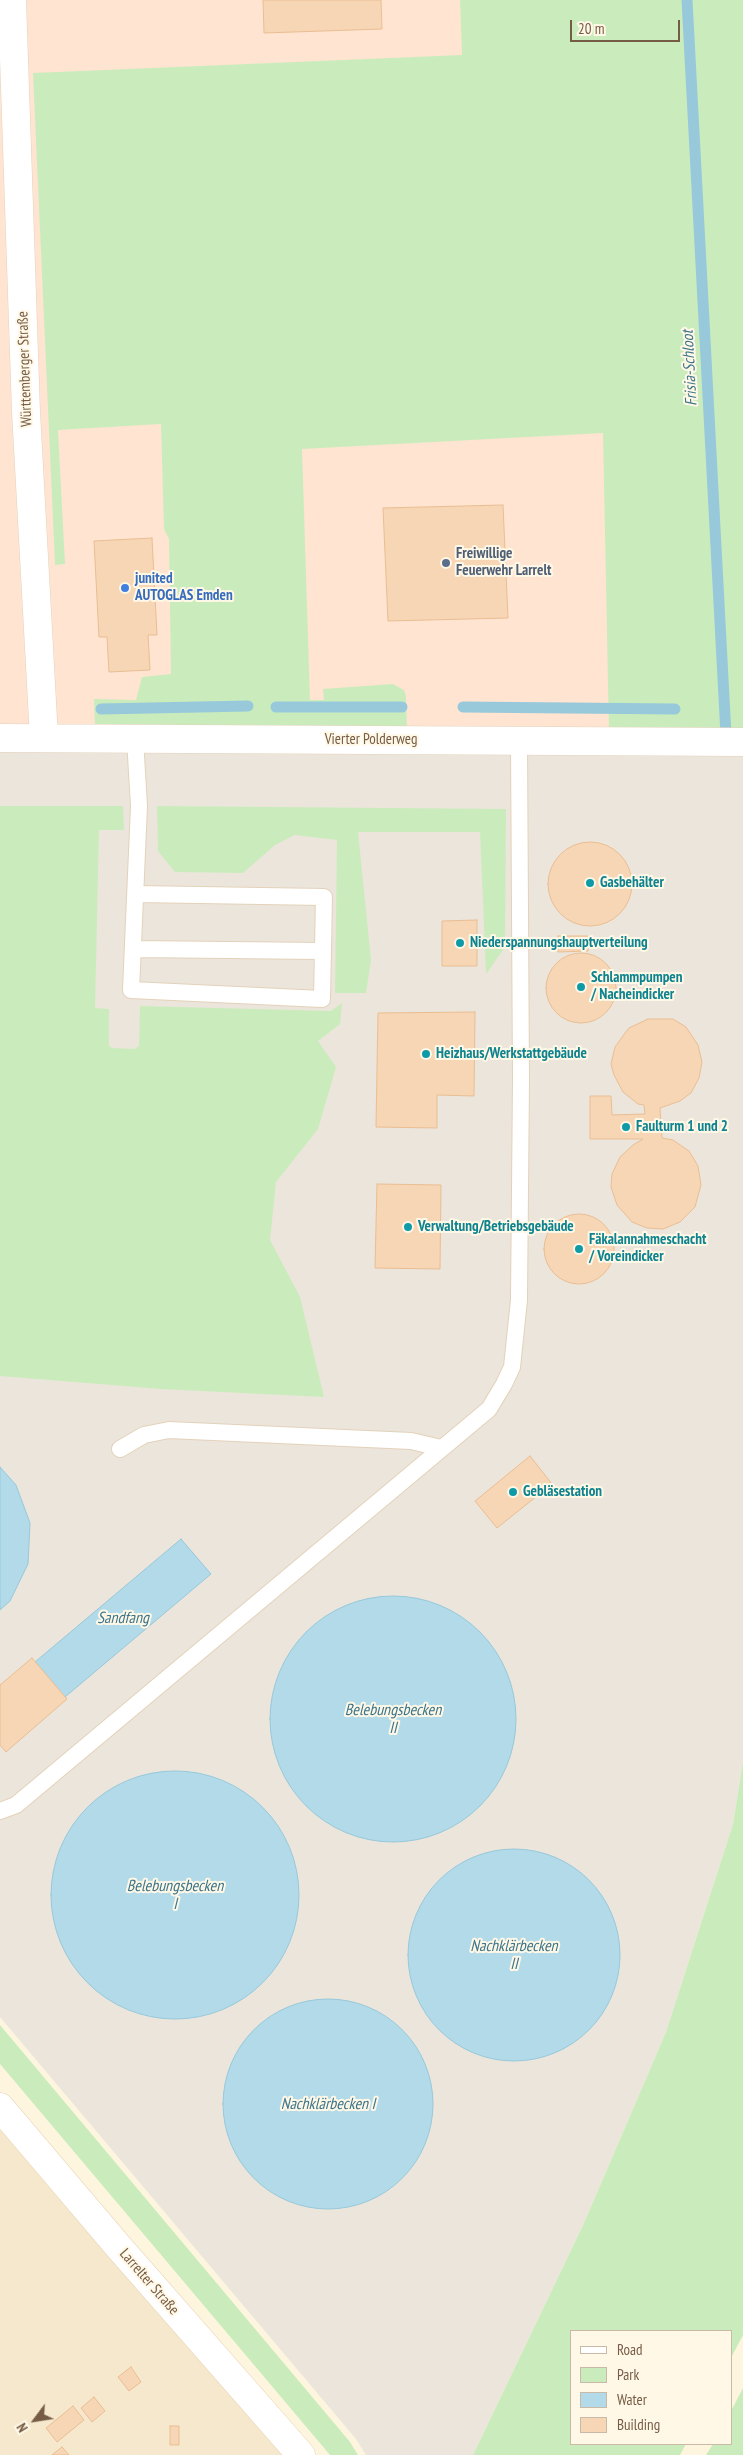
<!DOCTYPE html>
<meta charset="utf-8">
<style>
body{margin:0}
#map{position:relative;width:743px;height:2455px;overflow:hidden;background:#fef5df;font-family:"PT Sans Narrow",sans-serif}
canvas{display:block}
.legend{position:absolute;left:570px;top:2330px;width:162px;height:115px;box-sizing:border-box;background:#fff8e7;border:1px solid #c8baa6;margin:0;padding:6px 9px;list-style:none;font-size:15px;color:#765c45}
.legend li{display:flex;align-items:center;gap:10px;height:25px}
.legend b{width:25px;border:1px solid #c8baa6}
.north{position:absolute;left:10px;top:2395px;width:50px;height:50px;-webkit-text-stroke:4px #fff8e7;paint-order:stroke;rotate:239deg;font-size:14px;font-weight:700;line-height:20px;text-align:center;color:#765c45}
.north::after{content:'';display:block;margin:auto;width:18px;height:22px;background:#765c45;clip-path:polygon(50% 0,100% 100%,50% 72%,0 100%)}
.scale{position:absolute;left:570px;top:20px;width:110px;height:22px;box-sizing:border-box;border:2px solid #765c45;border-top:0;padding-left:6px;font-size:15px;line-height:18px;white-space:nowrap;color:#765c45;-webkit-text-stroke:4px #fff8e7;paint-order:stroke}
</style>
<div id="map">
<canvas width="743" height="2455"></canvas>
<ul class="legend">
<li><b style="height:6px;background:#fff"></b>Road</li>
<li><b style="height:14px;background:#caecbc"></b>Park</li>
<li><b style="height:14px;background:#b2dae9"></b>Water</li>
<li><b style="height:14px;background:#f6d6b4"></b>Building</li>
</ul>
<div class="north">N</div>
<div class="scale">20 m</div>
</div>
<script>
const c = document.querySelector('canvas').getContext('2d');
c.lineJoin = 'round';
function fillPath(path, color) { c.fillStyle = color; c.fill(path, 'evenodd'); }
const shape = rows => new Path2D(rows.map(r => 'M' + r).join(''));
function strokePath(path, color, width, dash) { c.strokeStyle = color; c.lineWidth = width; c.lineCap = dash ? 'butt' : 'round'; c.setLineDash(dash || []); c.stroke(path); }
function label(font, color, halo, rows, align = 'center') {
  c.font = font + ' "PT Sans Narrow",sans-serif'; c.lineWidth = 4; c.setLineDash([]); c.textBaseline = 'middle'; c.strokeStyle = halo; c.fillStyle = color; for (const [text, x, y, turn = 0] of rows) {
    c.save(); c.translate(x, y); c.rotate((+turn || 0) * Math.PI / 180); c.textAlign = isNaN(turn) ? turn : align; if (halo) c.strokeText(text, 0, 0); c.fillText(text, 0, 0); c.restore();
  }
}
fillPath(shape([
 [0,2107,301,2455,0,2455]
]), '#f6e8cc');
fillPath(shape([
 [0,0,687,0,726,735,0,724]
]), '#ffe4d2');
fillPath(shape([
 [0,738,743,742,743,1761,733,1824,666,2032,584,2223,473,2455,366,2455,356,2439,0,2017]
]), '#ece5db');
fillPath(shape([
 [460,0,743,0,743,735,609,733,603,433,302,449,310,700,324,700,323,689,393,684,404,690,406,696,407,730,95,726,94,699,136,700,142,677,171,674,169,539,164,529,161,424,58,430,65,564,55,565,33,73,462,55],
 [0,806,123,806,124,830,99,830,95,1008,109,1009,109,1046,112,1048,135,1049,139,1046,140,1006,331,1011,342,1003,340,1024,318,1041,336,1067,318,1129,276,1182,270,1240,300,1297,324,1397,161,1389,0,1376],
 [157,806,506,809,505,947,486,974,480,832,358,832,371,960,366,993,335,993,337,840,295,835,275,845,243,873,175,872,158,851],
 [743,1761,743,2335,732,2356,732,2331,572,2331,572,2444,686,2444,680,2455,473,2455,584,2223,666,2032,733,1824],
 [0,2025,350,2442,358,2455,330,2455,0,2064],
 [743,2388,743,2455,706,2455,713,2444,732,2444,732,2409]
]), '#caecbc');
const water = shape([
 [0,1467,16,1485,30,1523,28,1564,10,1601,0,1610,0,1467],
 [181,1539,211,1574,65,1697,35,1662,181,1539],
 '270 1719a123 123 0 1 1 246 0a123 123 0 1 1-246 0Z',
 '51 1895a124 124 0 1 1 248 0a124 124 0 1 1-248 0Z',
 '408 1955a106 106 0 1 1 212 0a106 106 0 1 1-212 0Z',
 '223 2104a105 105 0 1 1 210 0a105 105 0 1 1-210 0Z'
]);
fillPath(water, '#b2dae9');
strokePath(water, '#97c9db', 1);
strokePath(shape([
 [687,0,726,735],
 [276,707,402,707],
 [463,707,675,709],
 [101,709,248,706]
]), '#97c9db', 11);
const building = shape([
 [263,0,381,0,382,29,264,33,263,0],
 [503,505,508,618,388,621,383,508,503,505],
 [152,538,157,635,148,635,150,670,109,672,107,637,99,637,94,541,152,538],
 '548 884a42 42 0 1 1 84 0a42 42 0 1 1-84 0Z',
 [477,920,477,966,442,966,442,921,477,920],
 [558,936,588,936,588,951,558,952,558,936],
 '546 988a35 35 0 1 1 70 0a35 35 0 1 1-70 0Z',
 [475,1012,474,1096,437,1095,437,1128,376,1127,378,1013,475,1012],
 [648,1019,673,1019,686,1027,698,1045,702,1062,699,1078,691,1093,680,1101,660,1108,662,1138,673,1140,689,1151,698,1166,701,1185,695,1207,680,1222,663,1229,647,1228,632,1222,617,1205,611,1187,612,1174,620,1157,633,1145,643,1139,590,1139,590,1096,611,1096,612,1115,645,1114,644,1105,638,1104,623,1092,614,1075,611,1064,615,1047,625,1033,629,1028,648,1019],
 [377,1184,441,1185,440,1269,375,1268,377,1184],
 '544 1249a35 35 0 1 1 70 0a35 35 0 1 1-70 0Z',
 [530,1456,552,1484,497,1528,475,1501,530,1456],
 [32,1658,67,1699,6,1752,0,1745,0,1685,32,1658],
 [131,2367,141,2382,129,2391,118,2377,131,2367],
 [94,2397,105,2411,92,2422,81,2408,94,2397],
 [73,2406,84,2420,57,2442,46,2428,73,2406],
 [170,2426,179,2426,179,2445,170,2445,170,2426],
 [62,2447,69,2455,52,2455,62,2447]
]);
fillPath(building, '#f6d6b4');
strokePath(building, '#eabe93', 1);
const lane = shape([
 [135,739,139,806,131,990,322,999,324,897,136,894],
 [133,949,323,951],
 [120,1449,144,1435,169,1430,411,1441,441,1448],
 [0,1811,16,1805,489,1409,504,1384,512,1367,519,1300,521,1080,519,741]
]);
const street = shape([
 [12,0,26,412,44,738],
 [0,738,743,742]
]);
const secondary = shape([
 [0,2107,117,2245,301,2455]
]);
strokePath(lane, '#e3d2ba', 18);
strokePath(street, '#e3d2ba', 29);
strokePath(secondary, '#e8d4b7', 29);
strokePath(lane, '#fff', 16);
strokePath(street, '#fff', 28);
strokePath(secondary, '#fff', 28);
for (const [x, y, r, color] of [
 [446,563,5,"#5c6f8a"],
 [125,588,5,"#3f7fe0"],
 [590,883,5,"#0f9aa8"],
 [460,943,5,"#0f9aa8"],
 [581,987,5,"#0f9aa8"],
 [426,1054,5,"#0f9aa8"],
 [626,1127,5,"#0f9aa8"],
 [408,1227,5,"#0f9aa8"],
 [579,1249,5,"#0f9aa8"],
 [513,1492,5,"#0f9aa8"]
]) { const dot = new Path2D(); dot.arc(x, y, r, 0, 2 * Math.PI); c.fillStyle = color; c.fill(dot); strokePath(dot, '#fff8e7', 2); }
label('15px', '#765c45', '#fff8e7', [
 ["Württemberger Straße",25,369,-92],
 ["Vierter Polderweg",371,740],
 ["Larrelter Straße",149,2282,49]
]);
label('bold 15px', '#4e5e75', '#fff8e7', [
 ["Freiwillige",456,554],
 ["Feuerwehr Larrelt",456,571]
], 'left');
label('bold 15px', '#366cbe', '#fff8e7', [
 ["junited",135,579],
 ["AUTOGLAS Emden",135,596]
], 'left');
label('bold 15px', '#0d838f', '#fff8e7', [
 ["Gasbehälter",600,883],
 ["Niederspannungshauptverteilung",470,943],
 ["Schlammpumpen",591,978],
 ["/ Nacheindicker",591,995],
 ["Heizhaus/Werkstattgebäude",436,1054],
 ["Faulturm 1 und 2",636,1127],
 ["Verwaltung/Betriebsgebäude",418,1227],
 ["Fäkalannahmeschacht",589,1240],
 ["/ Voreindicker",589,1257],
 ["Gebläsestation",523,1492]
], 'left');
label('italic 16px', '#3c758b', '#fff8e7', [
 ["Frisia-Schloot",690,368,-93],
 ["Sandfang",123,1618],
 ["Belebungsbecken",393,1710],
 ["II",393,1728],
 ["Belebungsbecken",175,1886],
 ["I",175,1904],
 ["Nachklärbecken",514,1946],
 ["II",514,1964],
 ["Nachklärbecken I",328,2104]
]);
</script>
